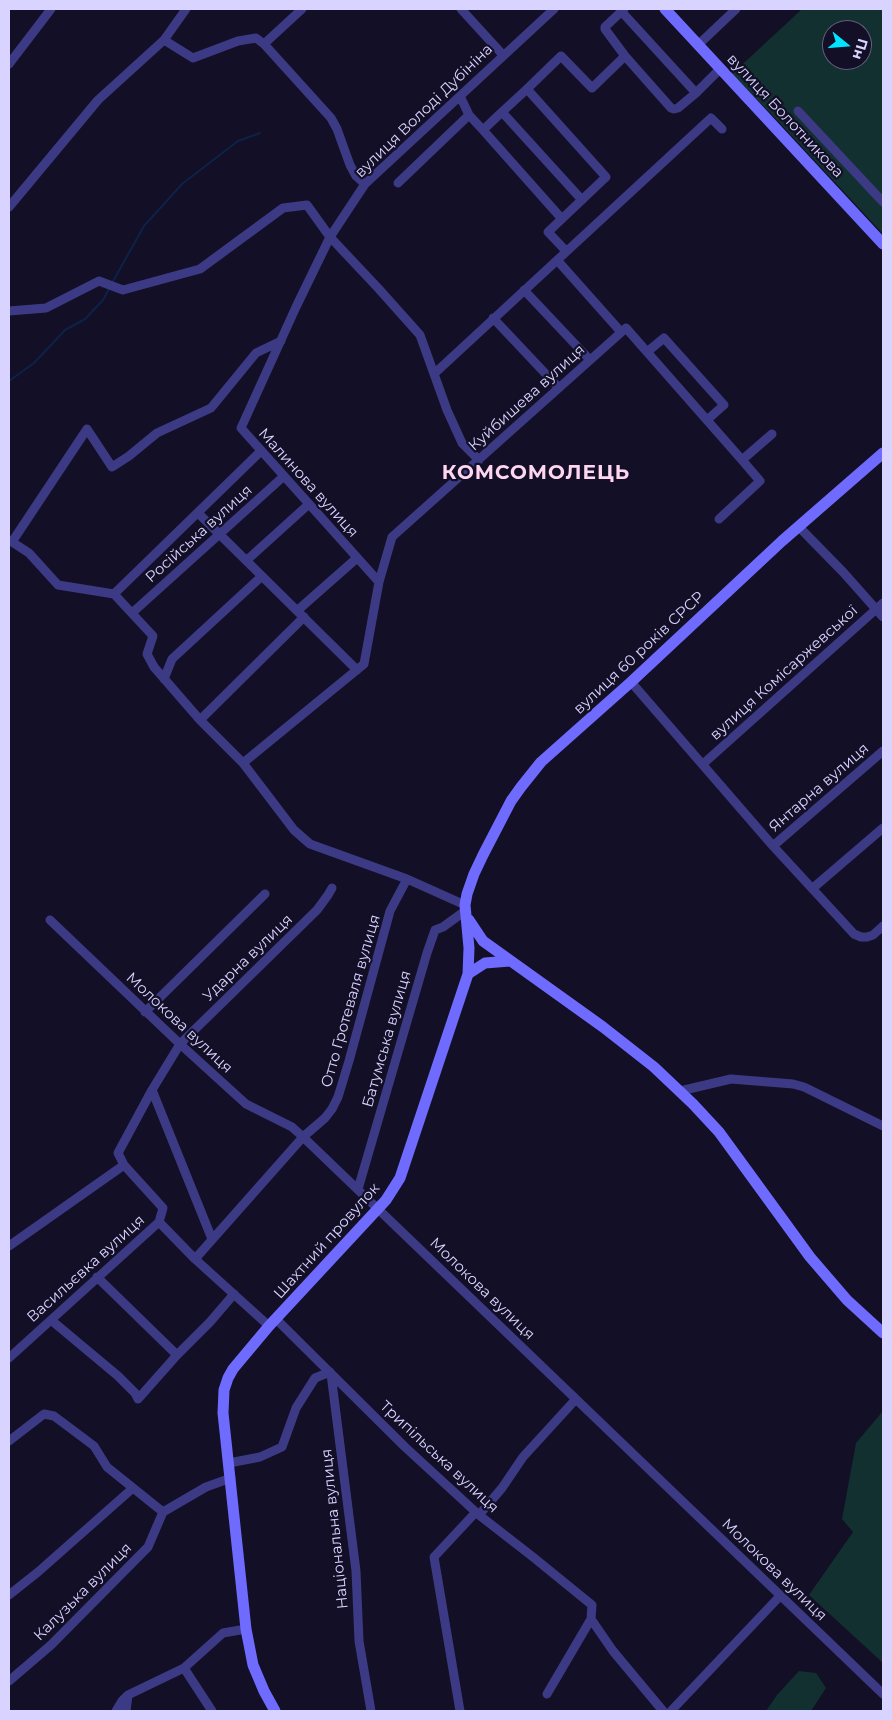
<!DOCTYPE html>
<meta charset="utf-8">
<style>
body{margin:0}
#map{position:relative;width:892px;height:1720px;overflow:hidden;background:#130f26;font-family:Montserrat,sans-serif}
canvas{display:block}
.frame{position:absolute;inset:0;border:10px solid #d9d4ff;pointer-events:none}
.north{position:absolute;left:822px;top:20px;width:50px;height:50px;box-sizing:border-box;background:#130f26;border:1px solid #625e7d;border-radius:50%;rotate:107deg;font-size:14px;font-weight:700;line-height:20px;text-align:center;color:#d9d4ff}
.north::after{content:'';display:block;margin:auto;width:18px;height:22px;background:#00e5ff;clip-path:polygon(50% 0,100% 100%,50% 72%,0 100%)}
</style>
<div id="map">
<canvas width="892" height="1720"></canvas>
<div class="frame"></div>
<div class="north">Пн</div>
</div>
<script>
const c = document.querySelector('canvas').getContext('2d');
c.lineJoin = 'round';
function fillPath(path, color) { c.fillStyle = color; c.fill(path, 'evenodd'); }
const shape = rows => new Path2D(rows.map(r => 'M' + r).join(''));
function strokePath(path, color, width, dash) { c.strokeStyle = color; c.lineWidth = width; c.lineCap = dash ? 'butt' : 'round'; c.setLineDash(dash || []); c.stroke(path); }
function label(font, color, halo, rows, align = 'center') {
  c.font = font + ' Montserrat,sans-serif'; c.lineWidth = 4.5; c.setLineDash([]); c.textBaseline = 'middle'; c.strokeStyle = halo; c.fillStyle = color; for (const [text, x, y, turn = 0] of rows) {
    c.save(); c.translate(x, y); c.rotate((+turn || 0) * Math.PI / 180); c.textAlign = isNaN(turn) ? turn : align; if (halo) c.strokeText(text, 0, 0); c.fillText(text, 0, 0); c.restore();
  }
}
fillPath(shape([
 [802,9,883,9,883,234,777,120,732,74],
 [832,30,862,30,862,60,832,60],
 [883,1411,883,1663,809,1595,853,1532,842,1519,856,1443],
 [799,1671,816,1673,826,1688,811,1711,766,1711,777,1695]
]), '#12302f');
strokePath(shape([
 [112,283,144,226,182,184,238,141,260,133],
 [9,381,34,363,65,330,85,319,103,300,109,289]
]), '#0c2248', 2);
strokePath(shape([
 [461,9,503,55],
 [624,9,605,27,605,29,625,56],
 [621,11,696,93],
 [164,40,193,58,238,41,256,38,264,44,331,118,337,129,350,165,356,176,365,184],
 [264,44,302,9],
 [698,45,736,9],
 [9,64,51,9],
 [527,89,561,56,592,88,625,56,671,108,674,109,678,108,696,93,721,68],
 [460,96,469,115,483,130],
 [798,111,883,202],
 [502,112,483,130,562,219],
 [398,183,469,115],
 [9,207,98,100,164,40,186,9],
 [566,251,548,232,606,177,527,89,502,112,582,200],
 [557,260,621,332],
 [524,290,590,360],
 [9,311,46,308,99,281,123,290,200,269,283,208,307,205,330,237,378,288,420,335,447,410,462,443,479,460],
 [493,318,559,388],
 [647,352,664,338,724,405,707,420],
 [435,373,711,118,722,129],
 [198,513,357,670],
 [719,519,760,481,742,460,772,434],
 [799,527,843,572,883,617],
 [9,540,29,553,58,585,114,594],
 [12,542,87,429,112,467,129,456,157,433,211,408,256,353,281,341],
 [247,560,309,504],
 [379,582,241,428,296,307,330,237,365,184,554,9],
 [298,610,357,558],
 [132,613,284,476],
 [164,679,172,659,262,576],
 [631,682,773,846,854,934,861,937,867,937,873,935,883,926],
 [200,720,304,617],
 [243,763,200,720,154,667,147,654,153,636,114,594,261,451],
 [703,764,883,603],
 [773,846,883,751],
 [813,888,883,828],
 [465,905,407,879,310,844,294,830,243,763,364,664,379,582,392,537,626,328,742,460],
 [50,920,180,1044,246,1104,292,1127,303,1137,883,1694],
 [145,1012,265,894],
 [152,1090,118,1153,124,1165,163,1208,159,1222],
 [680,1091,731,1079,793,1084,804,1087,883,1126],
 [358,1189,427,953,435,930,443,927,465,911],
 [212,1239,152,1090,180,1044,317,910,328,895,332,888],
 [9,1246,124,1165],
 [195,1259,303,1137,325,1118,332,1109,338,1097,349,1061,390,911,407,879],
 [97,1277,177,1355],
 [276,1319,405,1447,479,1515,533,1557,592,1605,591,1619,547,1694],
 [51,1320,118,1376,135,1393,138,1399,177,1355,210,1322,234,1294],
 [9,1358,159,1222,195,1259,269,1326],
 [331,1374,356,1571,359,1641,371,1711],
 [9,1441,44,1414,54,1416,94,1446,107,1467,163,1512,206,1487,231,1478],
 [229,1463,260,1457,282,1447,296,1408,315,1378,330,1372],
 [479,1515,502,1488,523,1457,576,1399],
 [9,1595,38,1572,133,1488],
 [591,1619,613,1651,663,1711],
 [9,1681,51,1645,148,1547,163,1512],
 [116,1711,122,1701,128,1695,184,1668],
 [126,1711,128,1695],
 [212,1711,184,1668,223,1633,246,1629],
 [460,1711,434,1557,476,1512],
 [671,1711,780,1596]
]), '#3d3a85', 9);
strokePath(shape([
 [665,9,883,244],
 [469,920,483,941,603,1027,654,1067,693,1104,719,1132,810,1257,847,1300,883,1333],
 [468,974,485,963,510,961],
 [275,1711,264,1691,253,1665,246,1629,223,1413,224,1390,228,1378,233,1369,269,1326,386,1200,400,1178,468,974,469,948,465,905,467,894,474,874,483,855,511,801,521,787,541,762,631,682,782,541,883,453]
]), '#6f6bff', 11);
label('15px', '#d9d4ff', '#130f26', [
 ["вулиця Володі Дубініна",424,111,-44],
 ["вулиця Болотникова",785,116,47],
 ["Куйбишева вулиця",527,398,-42],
 ["Малинова вулиця",308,483,48],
 ["Російська вулиця",199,534,-42],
 ["вулиця 60 років СРСР",639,653,-43],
 ["вулиця Комісаржевської",784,673,-42],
 ["Янтарна вулиця",819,788,-41],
 ["Ударна вулиця",248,958,-44],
 ["Отто Гротеваля вулиця",351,1001,-74],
 ["Молокова вулиця",179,1023,43],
 ["Батумська вулиця",387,1039,-74],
 ["Шахтний провулок",327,1241,-48],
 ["Васильєвка вулиця",86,1269,-42],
 ["Молокова вулиця",482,1289,44],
 ["Трипільська вулиця",439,1457,43],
 ["Національна вулиця",335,1529,-96],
 ["Молокова вулиця",774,1570,44],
 ["Калузька вулиця",83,1592,-45]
]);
c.letterSpacing = '1px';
label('bold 20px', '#ffd6f0', '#130f26', [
 ["КОМСОМОЛЕЦЬ",536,473]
]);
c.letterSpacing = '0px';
</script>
